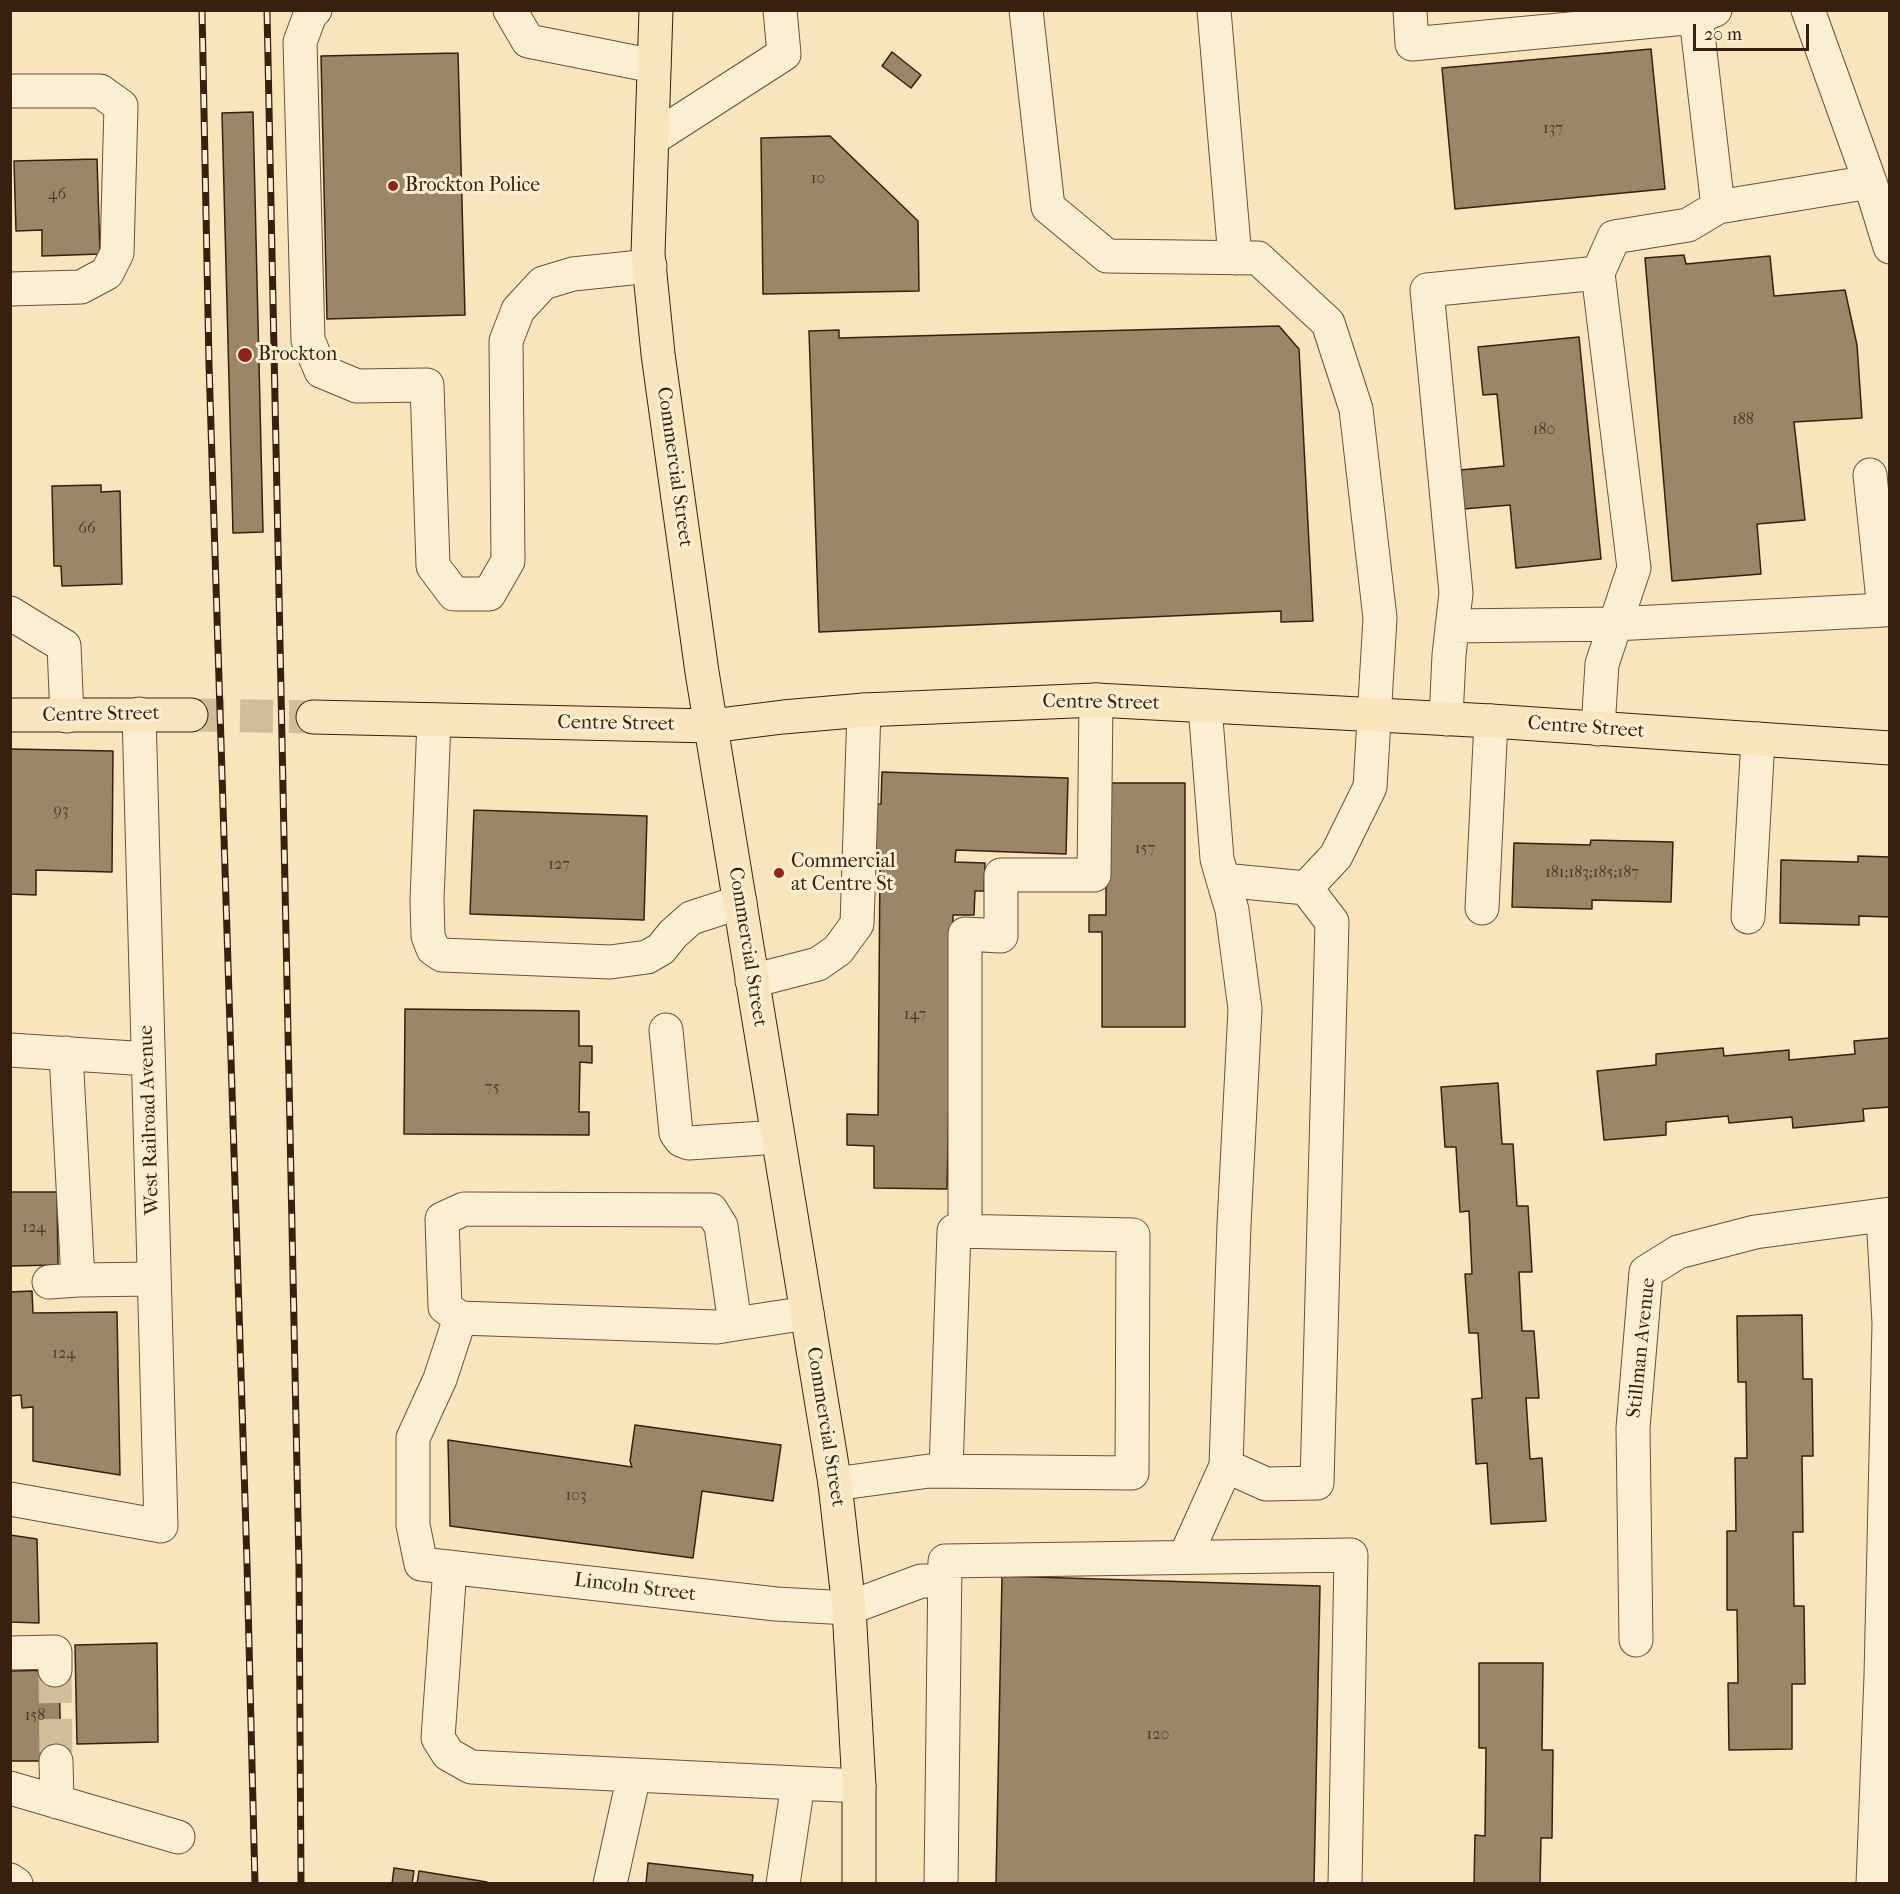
<!DOCTYPE html>
<style>
body{margin:0}
#map{position:relative;width:1900px;height:1894px;overflow:hidden;background:#f8e5bb;font-family:"IM FELL French Canon",serif}
canvas{display:block}
.frame{position:absolute;inset:0;border:12px solid #37200f;pointer-events:none}
.scale{position:absolute;left:1693px;top:24px;width:116px;height:27px;box-sizing:border-box;border:3px solid #37200f;border-top:0;padding-left:8px;font-size:18px;line-height:21px;white-space:nowrap;color:#37200f;-webkit-text-stroke:4px #faeed3;paint-order:stroke}
</style>
<div id="map">
<canvas width="1900" height="1894"></canvas>
<div class="frame"></div>
<div class="scale">20 m</div>
</div>
<script>
const ctx = document.querySelector('canvas').getContext('2d');
ctx.lineJoin = 'round';
function paint(path, color) { ctx.fillStyle = color; ctx.fill(path, 'evenodd'); }
const shape = rows => new Path2D(rows.map(r => 'M' + r).join(''));
function stroke(path, color, width, dash) { ctx.strokeStyle = color; ctx.lineWidth = width; ctx.lineCap = dash ? 'butt' : 'round'; ctx.setLineDash(dash || []); ctx.stroke(path); }
function drawText(font, color, halo, rows, align = 'center') {
  ctx.font = font + ' "IM FELL French Canon",serif'; ctx.lineWidth = 6; ctx.setLineDash([]); ctx.textBaseline = 'middle'; ctx.strokeStyle = halo; ctx.fillStyle = color; for (const [text, x, y, turn = 0] of rows) {
    ctx.save(); ctx.translate(x, y); ctx.rotate((+turn || 0) * Math.PI / 180); ctx.textAlign = isNaN(turn) ? turn : align; if (halo) ctx.strokeText(text, 0, 0); ctx.fillText(text, 0, 0); ctx.restore();
  }
}
const building = shape([
 [1651,49,1665,189,1455,209,1442,68,1651,49],
 [892,52,921,75,911,88,882,66,892,52],
 [458,53,465,315,327,319,321,56,458,53],
 [253,112,263,532,233,533,222,113,253,112],
 [830,136,918,221,919,291,763,294,761,138,830,136],
 [97,159,100,254,42,256,42,230,16,231,14,161,97,159],
 [1684,255,1686,264,1770,256,1774,296,1845,290,1857,345,1862,418,1794,422,1805,520,1757,524,1761,574,1672,581,1645,258,1684,255],
 [1279,326,1299,349,1313,621,1281,622,1281,611,819,632,809,331,839,330,839,338,1279,326],
 [1579,337,1601,559,1516,568,1510,505,1463,509,1460,470,1504,466,1497,394,1483,395,1478,347,1579,337],
 [101,485,101,492,120,491,122,584,62,586,61,566,54,566,52,486,101,485],
 [10,749,113,751,112,872,36,870,36,895,10,894,10,749],
 [882,772,1068,778,1066,854,956,850,955,862,985,863,984,891,975,891,974,915,953,915,947,1189,874,1188,874,1146,847,1145,847,1114,878,1115,880,863,864,862,863,805,881,804,882,772],
 [1106,783,1185,783,1185,1027,1102,1027,1102,932,1089,932,1089,915,1106,915,1106,783],
 [474,810,647,816,644,920,470,914,474,810],
 [1591,840,1673,842,1671,902,1592,900,1592,909,1512,907,1514,843,1590,845,1591,840],
 [1858,856,1890,857,1890,917,1859,916,1859,925,1780,923,1781,860,1858,862,1858,856],
 [405,1009,579,1011,579,1046,592,1046,592,1063,580,1062,579,1112,589,1112,589,1135,404,1134,405,1009],
 [1890,1038,1890,1107,1863,1109,1864,1121,1793,1128,1792,1117,1729,1123,1728,1116,1666,1122,1666,1135,1604,1140,1597,1071,1656,1065,1656,1054,1723,1048,1724,1056,1789,1050,1789,1060,1855,1054,1854,1041,1890,1038],
 [1498,1083,1502,1144,1513,1144,1517,1206,1528,1206,1532,1272,1519,1272,1522,1331,1534,1331,1539,1398,1526,1398,1530,1459,1542,1458,1546,1521,1491,1524,1487,1463,1476,1464,1472,1399,1482,1398,1478,1333,1469,1333,1465,1274,1472,1274,1469,1211,1460,1212,1456,1147,1445,1147,1441,1087,1498,1083],
 [10,1192,57,1192,58,1265,10,1266,10,1192],
 [32,1291,33,1313,117,1312,120,1475,33,1461,33,1407,22,1408,21,1395,10,1396,10,1292,32,1291],
 [1802,1315,1803,1379,1812,1379,1813,1456,1802,1456,1803,1532,1793,1532,1794,1606,1804,1606,1805,1684,1792,1684,1792,1749,1729,1750,1728,1683,1738,1683,1737,1610,1727,1610,1727,1531,1736,1531,1735,1458,1747,1458,1746,1382,1738,1382,1737,1316,1802,1315],
 [635,1425,781,1445,773,1501,702,1491,693,1558,450,1526,448,1440,632,1467,630,1461,635,1425],
 [10,1535,37,1539,39,1623,10,1622,10,1535],
 [1002,1576,1320,1586,1314,1884,996,1884,1002,1576],
 [157,1643,158,1742,77,1744,75,1645,157,1643],
 [1479,1663,1543,1663,1542,1750,1553,1750,1552,1838,1541,1838,1540,1884,1474,1884,1475,1835,1485,1836,1486,1748,1479,1748,1479,1663],
 [59,1670,61,1761,10,1761,10,1671,59,1670],
 [648,1863,753,1875,752,1884,646,1884,648,1863],
 [394,1868,414,1871,412,1884,392,1884,394,1868],
 [419,1871,487,1882,487,1884,417,1884,419,1871]
]);
const minorTunnel = shape([
 [55,1670,56,1761]
]);
const majorTunnel = shape([
 [191,715,313,717]
]);
const minor = shape([
 [315,10,310,15,300,42,308,340,321,371,357,386,427,385,433,566,454,594,489,594,508,561,506,341,518,310,543,283,573,274,650,266],
 [510,10,528,41,654,66],
 [1026,10,1048,207,1107,256,1258,258,1328,323,1356,409,1380,618,1370,787,1336,856,1306,888],
 [1214,10,1235,258],
 [1410,10,1412,44,1696,17],
 [1715,10,1696,17,1718,207],
 [1808,10,1870,182,1890,247],
 [10,91,100,91,121,106,117,253,107,273,81,287,10,289],
 [652,139,784,54,780,10],
 [1598,273,1614,237,1688,225,1718,207,1870,182],
 [10,613,64,646,67,716],
 [1452,626,1614,624,1884,610,1870,475],
 [1205,706,1217,859,1223,880,1232,910,1245,1009,1234,1225,1226,1466,1266,1484,1317,1483,1332,922,1306,888,1223,880],
 [1446,719,1449,655,1456,593,1427,290,1598,273,1634,568,1602,664,1598,729],
 [434,720,427,900,428,936,433,949,442,955,610,962,647,957,661,949,673,934,691,918,740,902],
 [1482,908,1491,721],
 [1748,917,1758,739],
 [752,981,818,964,838,950,857,924,864,710],
 [666,1030,676,1133,681,1140,689,1143,778,1137],
 [10,1050,148,1059],
 [965,1231,965,934,1001,936,1001,875,1094,875,1096,700],
 [78,1280,154,1279],
 [49,1282,78,1280,66,1053],
 [460,1318,440,1379,413,1438,413,1525,421,1564,776,1604,849,1608,921,1581,945,1581],
 [735,1324,721,1226,711,1210,464,1209,442,1219,445,1307,460,1318,717,1327,735,1324,807,1313],
 [835,1484,929,1471,1132,1473,1133,1235,954,1231,946,1471],
 [10,1499,161,1526,139,714],
 [1185,1557,1226,1466],
 [450,1567,438,1738,448,1754,471,1767,859,1786],
 [1636,1640,1633,1428,1646,1272,1678,1252,1755,1232,1890,1214],
 [10,1653,55,1652,55,1670],
 [56,1761,57,1802],
 [10,1788,178,1837],
 [10,1880,16,1884],
 [610,1884,634,1775],
 [783,1884,798,1784],
 [941,1884,945,1561,1351,1555,1345,1884],
 [1873,1884,1881,1676,1889,1323,1883,1215]
]);
const major = shape([
 [656,10,648,254,658,354,702,672,835,1484,849,1608,859,1786,859,1884],
 [10,715,191,715],
 [313,717,711,726,783,717,864,710,1096,700,1491,721,1890,748]
]);
const rail = shape([
 [202,10,209,364,247,1563,255,1884],
 [267,10,299,1566,301,1884]
]);
const markers = [
 [393,186,6,"#8f2418"],
 [245,355,8,"#8f2418"],
 [779,873,6,"#8f2418"]
];
const numberNames = [
 ["137",1553,129],
 ["10",818,179],
 ["46",57,195],
 ["188",1743,420],
 ["180",1544,430],
 ["66",87,529],
 ["93",61,811],
 ["157",1145,849],
 ["127",559,865],
 ["181;183;185;187",1592,873],
 ["147",915,1015],
 ["75",492,1088],
 ["124",34,1228],
 ["124",64,1354],
 ["103",576,1496],
 ["158",35,1716],
 ["120",1158,1735]
];
const poiNames = [
 ["Brockton Police",405,186],
 ["Brockton",258,355],
 ["Commercial",791,862],
 ["at Centre St",791,885]
];
const streetNames = [
 ["Commercial Street",674,467,82],
 ["Centre Street",1101,703,1],
 ["Centre Street",101,715,-1],
 ["Centre Street",616,724,1],
 ["Centre Street",1586,728,4],
 ["Commercial Street",747,947,81],
 ["West Railroad Avenue",150,1120,-92],
 ["Stillman Avenue",1642,1348,-84],
 ["Commercial Street",825,1427,81],
 ["Lincoln Street",635,1588,7]
];
paint(building, '#9b8668');
stroke(building, '#37200f', 1.5);
stroke(minorTunnel, '#d1be99', 33, [33, 16]);
stroke(majorTunnel, '#d1be99', 33, [33, 16]);
stroke(minor, '#67513a', 35);
stroke(major, '#37200f', 35);
stroke(minor, '#faeed3', 33);
stroke(major, '#f8e5bb', 33);
stroke(rail, '#37200f', 7);
stroke(rail, '#faeed3', 4.5, [14]);
for (const [x, y, r, color] of markers) { const dot = new Path2D(); dot.arc(x, y, r, 0, 2 * Math.PI); ctx.fillStyle = color; ctx.fill(dot); stroke(dot, '#faeed3', 2); }
drawText('16px', '#503a25', null, numberNames);
drawText('20px', '#37200f', '#faeed3', poiNames, 'left');
drawText('20px', '#37200f', '#faeed3', streetNames);
</script>
